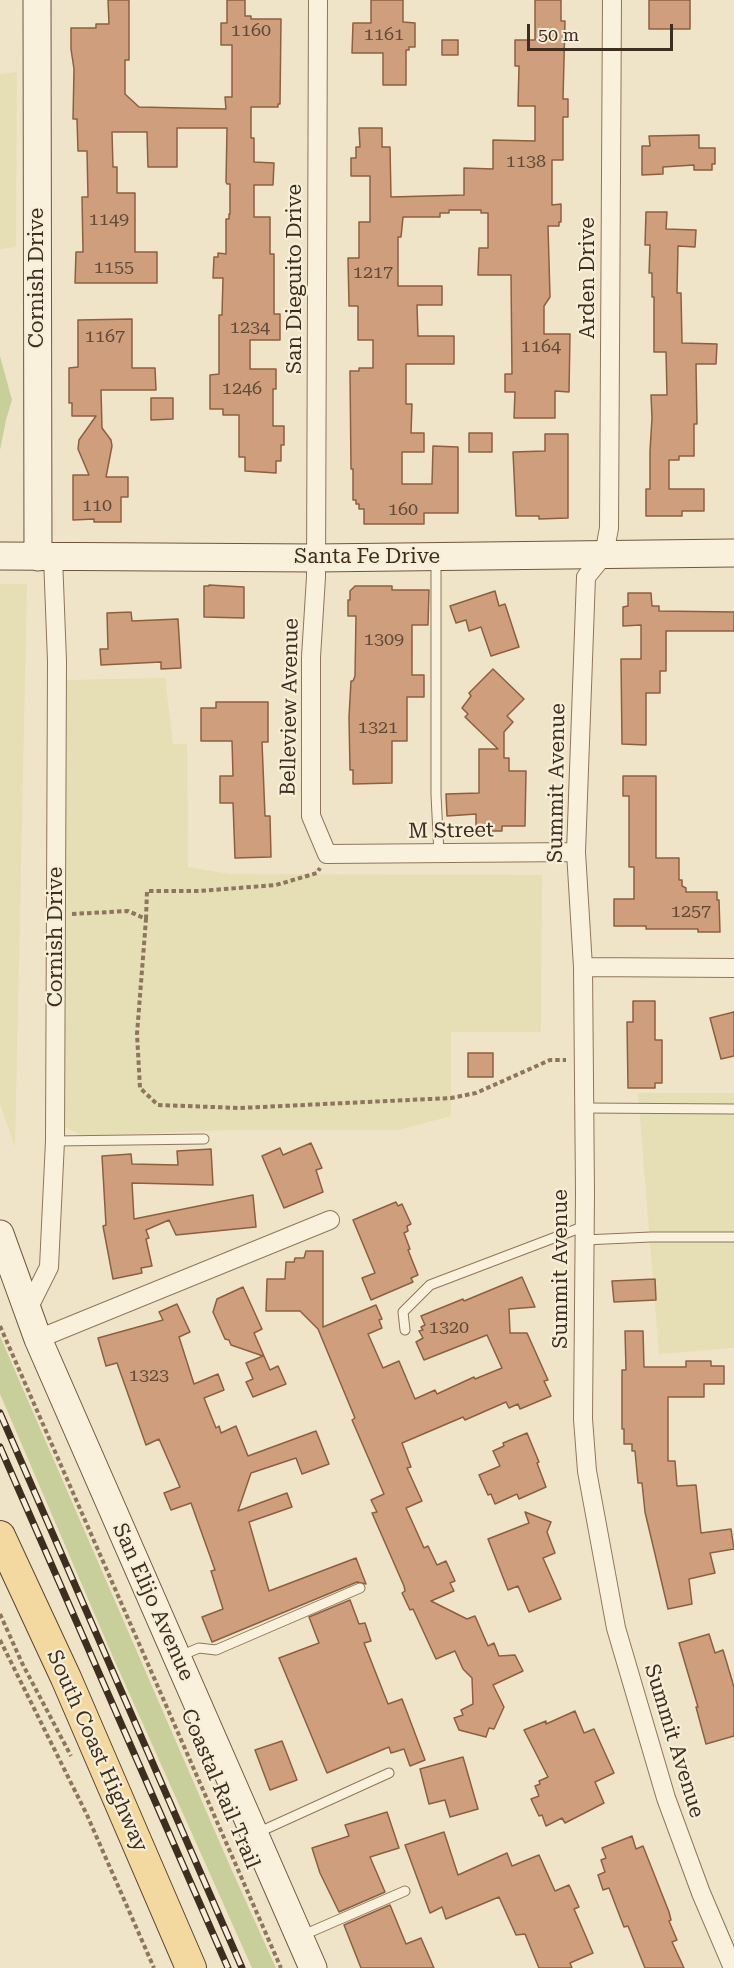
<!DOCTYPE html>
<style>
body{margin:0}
#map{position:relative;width:734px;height:1968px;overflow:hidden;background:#f0e4c8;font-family:"Roboto Serif",serif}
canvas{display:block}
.scale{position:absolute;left:527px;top:24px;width:146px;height:27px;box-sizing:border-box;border:3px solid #3d2e20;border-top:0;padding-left:8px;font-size:18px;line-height:21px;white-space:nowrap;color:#3d2e20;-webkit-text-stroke:4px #f7eed8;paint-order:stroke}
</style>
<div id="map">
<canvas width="734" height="1968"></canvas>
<div class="scale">50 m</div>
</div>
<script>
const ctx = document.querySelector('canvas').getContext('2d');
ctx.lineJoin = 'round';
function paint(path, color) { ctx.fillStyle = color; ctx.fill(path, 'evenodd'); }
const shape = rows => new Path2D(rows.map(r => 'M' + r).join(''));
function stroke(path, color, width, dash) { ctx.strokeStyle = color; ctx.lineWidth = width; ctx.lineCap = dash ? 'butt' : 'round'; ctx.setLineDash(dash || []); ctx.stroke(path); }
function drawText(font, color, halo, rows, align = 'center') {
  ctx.font = font + ' "Roboto Serif",serif'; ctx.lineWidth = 4.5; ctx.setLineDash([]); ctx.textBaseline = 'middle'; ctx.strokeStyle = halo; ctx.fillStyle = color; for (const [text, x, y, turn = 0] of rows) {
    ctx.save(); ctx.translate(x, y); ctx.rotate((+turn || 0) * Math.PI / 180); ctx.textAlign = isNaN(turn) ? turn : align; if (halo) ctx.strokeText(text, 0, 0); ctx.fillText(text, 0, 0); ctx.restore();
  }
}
const farmland = shape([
 [17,72,16,247,0,249,0,74],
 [0,584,27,584,15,1147,0,1104],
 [165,678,173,744,187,744,188,867,230,874,542,875,541,1032,451,1032,451,1116,399,1130,230,1130,82,1136,62,1125,67,680],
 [638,1093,734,1093,734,1348,659,1354]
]);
const green = shape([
 [0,356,12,400,6,420,0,450],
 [0,1336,230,1866,276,1968,252,1968,113,1657,0,1394]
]);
const building = shape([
 [108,0,129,0,129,60,125,60,125,94,139,107,226,109,225,97,232,97,232,45,221,45,221,23,227,23,227,0,245,0,245,16,251,16,251,19,281,19,280,104,278,104,278,107,251,107,251,138,254,138,254,162,274,163,273,185,254,185,254,217,270,217,270,254,274,254,274,314,280,314,280,340,250,340,250,369,276,369,276,389,273,389,273,426,284,426,284,445,281,445,281,461,276,461,276,473,245,471,245,457,239,457,239,415,223,415,223,409,210,409,210,375,219,374,219,315,222,315,223,278,213,278,214,257,218,257,218,253,226,254,226,219,229,219,229,214,230,214,230,184,227,184,226,182,227,128,177,128,177,167,148,167,147,132,112,132,113,167,117,167,117,193,135,193,135,252,157,252,157,283,75,283,76,252,83,252,82,197,88,197,87,151,78,151,77,119,73,119,74,69,71,49,71,28,96,28,96,24,109,24,108,0],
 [371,0,403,0,403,22,415,23,415,47,409,47,409,50,406,50,406,85,383,85,383,53,352,53,353,23,371,23,371,0],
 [535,0,561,0,561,21,565,21,563,99,568,99,568,117,563,117,563,160,552,160,552,205,561,204,561,222,559,222,559,226,548,226,550,297,544,306,544,334,570,334,569,392,555,391,555,418,514,418,515,392,505,392,505,374,512,374,511,275,478,275,479,248,488,248,488,213,481,213,481,210,449,210,449,213,440,213,440,217,403,217,401,237,398,237,398,286,442,286,442,305,417,305,418,336,454,336,454,364,406,364,406,404,412,404,411,433,424,433,424,452,402,452,402,484,432,484,433,446,458,447,458,513,424,513,424,524,364,524,364,509,359,509,359,504,356,504,356,500,353,500,353,469,351,469,350,371,359,371,359,368,373,368,373,340,358,340,358,306,349,306,348,258,359,258,359,222,370,222,370,176,351,176,351,158,356,158,356,147,360,147,359,128,382,128,382,147,390,147,391,197,464,195,464,168,493,169,493,140,535,141,535,106,518,106,519,66,515,66,515,40,535,40,535,0],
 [649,0,690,0,690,29,649,29,649,0],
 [442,40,458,40,458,55,442,55,442,40],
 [699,135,699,148,715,148,715,164,712,164,712,170,694,170,694,165,663,167,663,174,642,175,642,146,650,146,649,136,699,135],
 [646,212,667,212,666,229,696,230,695,247,678,246,677,293,681,293,682,343,717,344,716,364,696,364,697,424,694,424,694,456,679,456,679,460,669,460,669,489,704,489,704,511,682,511,682,516,646,516,646,489,650,489,650,451,652,418,651,395,667,395,666,352,654,352,654,297,652,297,652,273,649,273,650,245,645,245,646,212],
 [132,319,132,368,155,368,156,390,101,390,102,428,111,440,112,446,106,477,128,477,128,497,121,497,121,522,94,522,94,519,73,520,73,475,89,475,78,449,79,440,96,416,72,416,72,403,69,403,69,368,78,367,78,320,132,319],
 [151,398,173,398,173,419,151,420,151,398],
 [469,433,492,433,492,452,469,452,469,433],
 [545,434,568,434,568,518,539,519,539,516,516,516,513,452,545,451,545,434],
 [209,585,244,587,244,618,204,617,204,586,209,586,209,585],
 [355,586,392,586,392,590,429,590,428,625,412,625,412,675,424,675,424,697,407,697,407,741,392,741,392,783,353,784,353,770,350,770,349,717,351,681,353,681,355,676,356,616,348,616,348,600,350,600,350,591,355,586],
 [495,591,499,606,505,604,519,647,491,656,481,627,469,631,466,620,456,623,450,606,495,591],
 [628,593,651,593,652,606,659,606,659,611,734,612,734,631,666,631,666,671,660,671,660,693,646,693,646,745,622,744,621,659,641,659,641,625,623,626,623,607,628,606,628,593],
 [131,612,132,621,178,619,181,668,161,669,161,662,101,665,100,649,108,649,107,613,131,612],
 [493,669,524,699,507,716,513,722,504,732,504,758,509,758,509,771,526,771,525,826,502,826,502,831,476,831,476,814,447,816,446,794,479,793,479,749,498,749,465,717,468,714,462,708,471,696,469,693,493,669],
 [216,702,268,702,268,742,262,742,265,816,270,816,271,857,235,858,233,803,220,803,220,776,233,776,232,741,201,741,201,708,216,708,216,702],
 [623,776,656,776,656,858,679,858,679,880,682,880,682,886,686,888,686,892,717,892,717,900,719,900,720,932,698,932,698,929,646,929,646,926,614,926,614,899,634,899,634,867,629,867,629,796,623,796,623,776],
 [633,1001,655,1001,655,1040,662,1040,662,1083,655,1083,655,1088,628,1088,627,1022,633,1022,633,1001],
 [734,1012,734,1056,721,1059,710,1018,734,1012],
 [468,1053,493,1053,493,1077,468,1077,468,1053],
 [311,1143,322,1168,316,1170,323,1192,284,1208,262,1156,280,1148,283,1155,311,1143],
 [211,1149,213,1185,132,1183,134,1219,253,1195,256,1227,176,1235,169,1220,146,1230,149,1238,146,1239,152,1266,141,1268,142,1273,113,1279,103,1226,106,1225,102,1156,131,1154,132,1164,178,1165,177,1151,211,1149],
 [396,1202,398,1206,402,1204,411,1224,407,1226,408,1231,404,1233,410,1249,408,1250,418,1275,411,1278,413,1282,371,1300,362,1278,375,1273,353,1220,396,1202],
 [306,1251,323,1251,323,1327,376,1305,382,1319,379,1320,382,1328,368,1334,383,1368,399,1361,415,1399,435,1390,437,1394,474,1377,475,1379,502,1368,487,1335,424,1360,416,1342,423,1338,419,1331,423,1330,421,1327,425,1325,421,1316,463,1299,464,1301,522,1277,535,1307,509,1309,510,1333,527,1333,548,1380,544,1381,551,1396,520,1409,518,1404,509,1408,506,1402,465,1420,463,1417,402,1443,411,1467,407,1468,422,1501,406,1508,424,1548,428,1546,437,1565,446,1561,455,1581,450,1583,454,1591,431,1601,467,1619,475,1616,488,1646,494,1643,499,1656,515,1655,523,1671,493,1685,504,1707,494,1729,489,1728,486,1737,459,1730,454,1718,463,1715,461,1710,473,1704,472,1678,463,1669,455,1651,436,1659,413,1609,410,1610,402,1593,405,1591,404,1586,372,1513,377,1512,371,1500,384,1494,352,1420,355,1418,318,1329,300,1311,266,1311,267,1279,285,1279,286,1262,294,1262,295,1258,304,1258,306,1251],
 [655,1279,656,1300,614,1302,612,1281,655,1279],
 [243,1287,262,1329,254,1333,270,1370,278,1366,286,1384,253,1397,246,1382,253,1379,246,1363,263,1356,231,1345,229,1340,225,1339,213,1312,217,1299,243,1287],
 [177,1304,190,1332,179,1337,194,1384,218,1374,224,1390,204,1398,216,1428,219,1426,221,1433,236,1426,248,1456,316,1431,329,1464,302,1474,296,1458,251,1473,238,1511,287,1493,292,1507,249,1522,269,1591,356,1558,366,1584,357,1582,212,1642,202,1617,223,1609,211,1571,215,1570,191,1503,171,1510,164,1493,180,1487,159,1439,146,1445,117,1363,106,1366,98,1338,163,1320,159,1312,177,1304],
 [625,1331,643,1331,644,1367,686,1367,686,1361,711,1361,711,1366,724,1366,724,1384,704,1384,704,1397,668,1397,668,1461,675,1461,677,1486,696,1485,701,1533,731,1529,734,1549,710,1553,715,1573,689,1579,692,1604,668,1609,645,1512,642,1483,638,1483,635,1451,632,1451,632,1444,624,1444,624,1429,622,1429,622,1370,626,1370,625,1331],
 [527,1433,539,1462,537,1463,546,1487,519,1499,517,1494,495,1504,491,1494,488,1495,479,1475,500,1466,493,1451,504,1446,503,1443,527,1433],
 [525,1512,551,1522,547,1532,555,1553,543,1558,561,1599,529,1612,518,1586,508,1590,488,1539,529,1523,525,1512],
 [350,1600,359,1624,365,1623,371,1641,364,1643,388,1704,402,1699,425,1760,410,1766,404,1749,391,1753,389,1747,327,1773,279,1658,319,1643,309,1617,350,1600],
 [709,1634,715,1653,723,1650,734,1687,734,1736,706,1744,696,1707,698,1707,679,1643,709,1634],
 [575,1711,584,1733,594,1729,614,1773,595,1782,604,1803,565,1823,562,1818,546,1826,542,1815,539,1816,531,1799,539,1796,535,1786,540,1784,539,1781,548,1777,524,1730,546,1721,546,1724,575,1711],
 [282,1741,297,1780,270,1790,255,1750,282,1741],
 [463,1757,478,1809,450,1817,445,1800,429,1804,420,1769,463,1757],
 [387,1812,399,1848,370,1857,385,1892,339,1912,320,1873,312,1848,349,1836,345,1825,387,1812],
 [444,1832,458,1875,507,1853,512,1866,539,1855,555,1891,569,1885,579,1907,574,1909,593,1953,570,1963,572,1968,539,1968,525,1934,516,1935,499,1897,446,1919,442,1907,430,1913,405,1845,444,1832],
 [632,1836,636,1849,643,1846,669,1912,671,1920,669,1921,677,1940,672,1942,684,1968,645,1968,628,1926,624,1927,609,1888,603,1890,598,1875,605,1872,601,1860,606,1858,602,1848,632,1836],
 [390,1905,406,1944,421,1938,434,1968,361,1968,344,1925,390,1905]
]);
const path = shape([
 [72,914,128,911,146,919,137,1034,140,1088,158,1105,240,1108,451,1098,476,1093,550,1060,566,1060],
 [146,919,147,891,199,891,276,885,317,873,320,868],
 [0,1326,281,1968],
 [0,1614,22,1663,71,1756],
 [0,1640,87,1815,154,1968]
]);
const lane = shape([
 [436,559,436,795,439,854],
 [584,1108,734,1109],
 [55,1141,204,1139],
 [584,1240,651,1237,734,1237],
 [405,1330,403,1312,430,1285,585,1226],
 [180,1656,199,1648,216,1650,360,1588],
 [257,1833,389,1773],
 [301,1936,405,1891]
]);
const street = shape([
 [318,0,316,577,311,657,311,816,327,854,576,852],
 [612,0,609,528,604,555,586,577,576,852,583,967,585,1193,583,1419,587,1471,616,1628,666,1798,701,1893,733,1968],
 [583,967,734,968],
 [27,1311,49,1267,55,1141,57,661,53,557],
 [38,1339,330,1220]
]);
const secondary = shape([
 [37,0,38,557],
 [0,556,316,558,734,553],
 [0,1234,38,1339,313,1968]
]);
const primary = shape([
 [0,1536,66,1678,191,1968]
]);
const rail = shape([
 [0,1413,242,1968],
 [0,1447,228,1968]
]);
const numberNames = [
 ["1160",251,31],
 ["1161",384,35],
 ["1138",526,162],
 ["1149",109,220],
 ["1155",114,268],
 ["1217",373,273],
 ["1234",250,328],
 ["1167",105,337],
 ["1164",541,347],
 ["1246",242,389],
 ["110",97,506],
 ["160",403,510],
 ["1309",384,640],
 ["1321",378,728],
 ["1257",691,912],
 ["1320",449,1328],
 ["1323",149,1376]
];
const streetNames = [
 ["Cornish Drive",37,278,-90],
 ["Arden Drive",588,278,-90],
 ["San Dieguito Drive",295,279,-90],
 ["Santa Fe Drive",367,557],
 ["Belleview Avenue",290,707,-89],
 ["Summit Avenue",557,783,-89],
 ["M Street",451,831,-1],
 ["Cornish Drive",56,937,-90],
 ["Summit Avenue",561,1269,-90],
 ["San Elijo Avenue",153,1602,66],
 ["Summit Avenue",674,1741,73],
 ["South Coast Highway",97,1751,66],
 ["Coastal Rail Trail",220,1789,67]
];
paint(farmland, '#e6deb5');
paint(green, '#c9cf9b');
paint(building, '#cf9f7d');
stroke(building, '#8d5f41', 1.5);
stroke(lane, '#8d765c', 11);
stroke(street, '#8d765c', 20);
stroke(secondary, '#6f573f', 29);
stroke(primary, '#5b4430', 32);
stroke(path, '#8d765c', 4, [4.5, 3]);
stroke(lane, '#faf1dc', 9);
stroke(street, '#faf1dc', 18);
stroke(secondary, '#faf1dc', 27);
stroke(primary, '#f3d9a0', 30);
stroke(rail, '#3d2e20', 7);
stroke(rail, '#f7eed8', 4.5, [14]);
drawText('18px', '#624a37', null, numberNames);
drawText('21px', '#3d2e20', '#f7eed8', streetNames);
</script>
